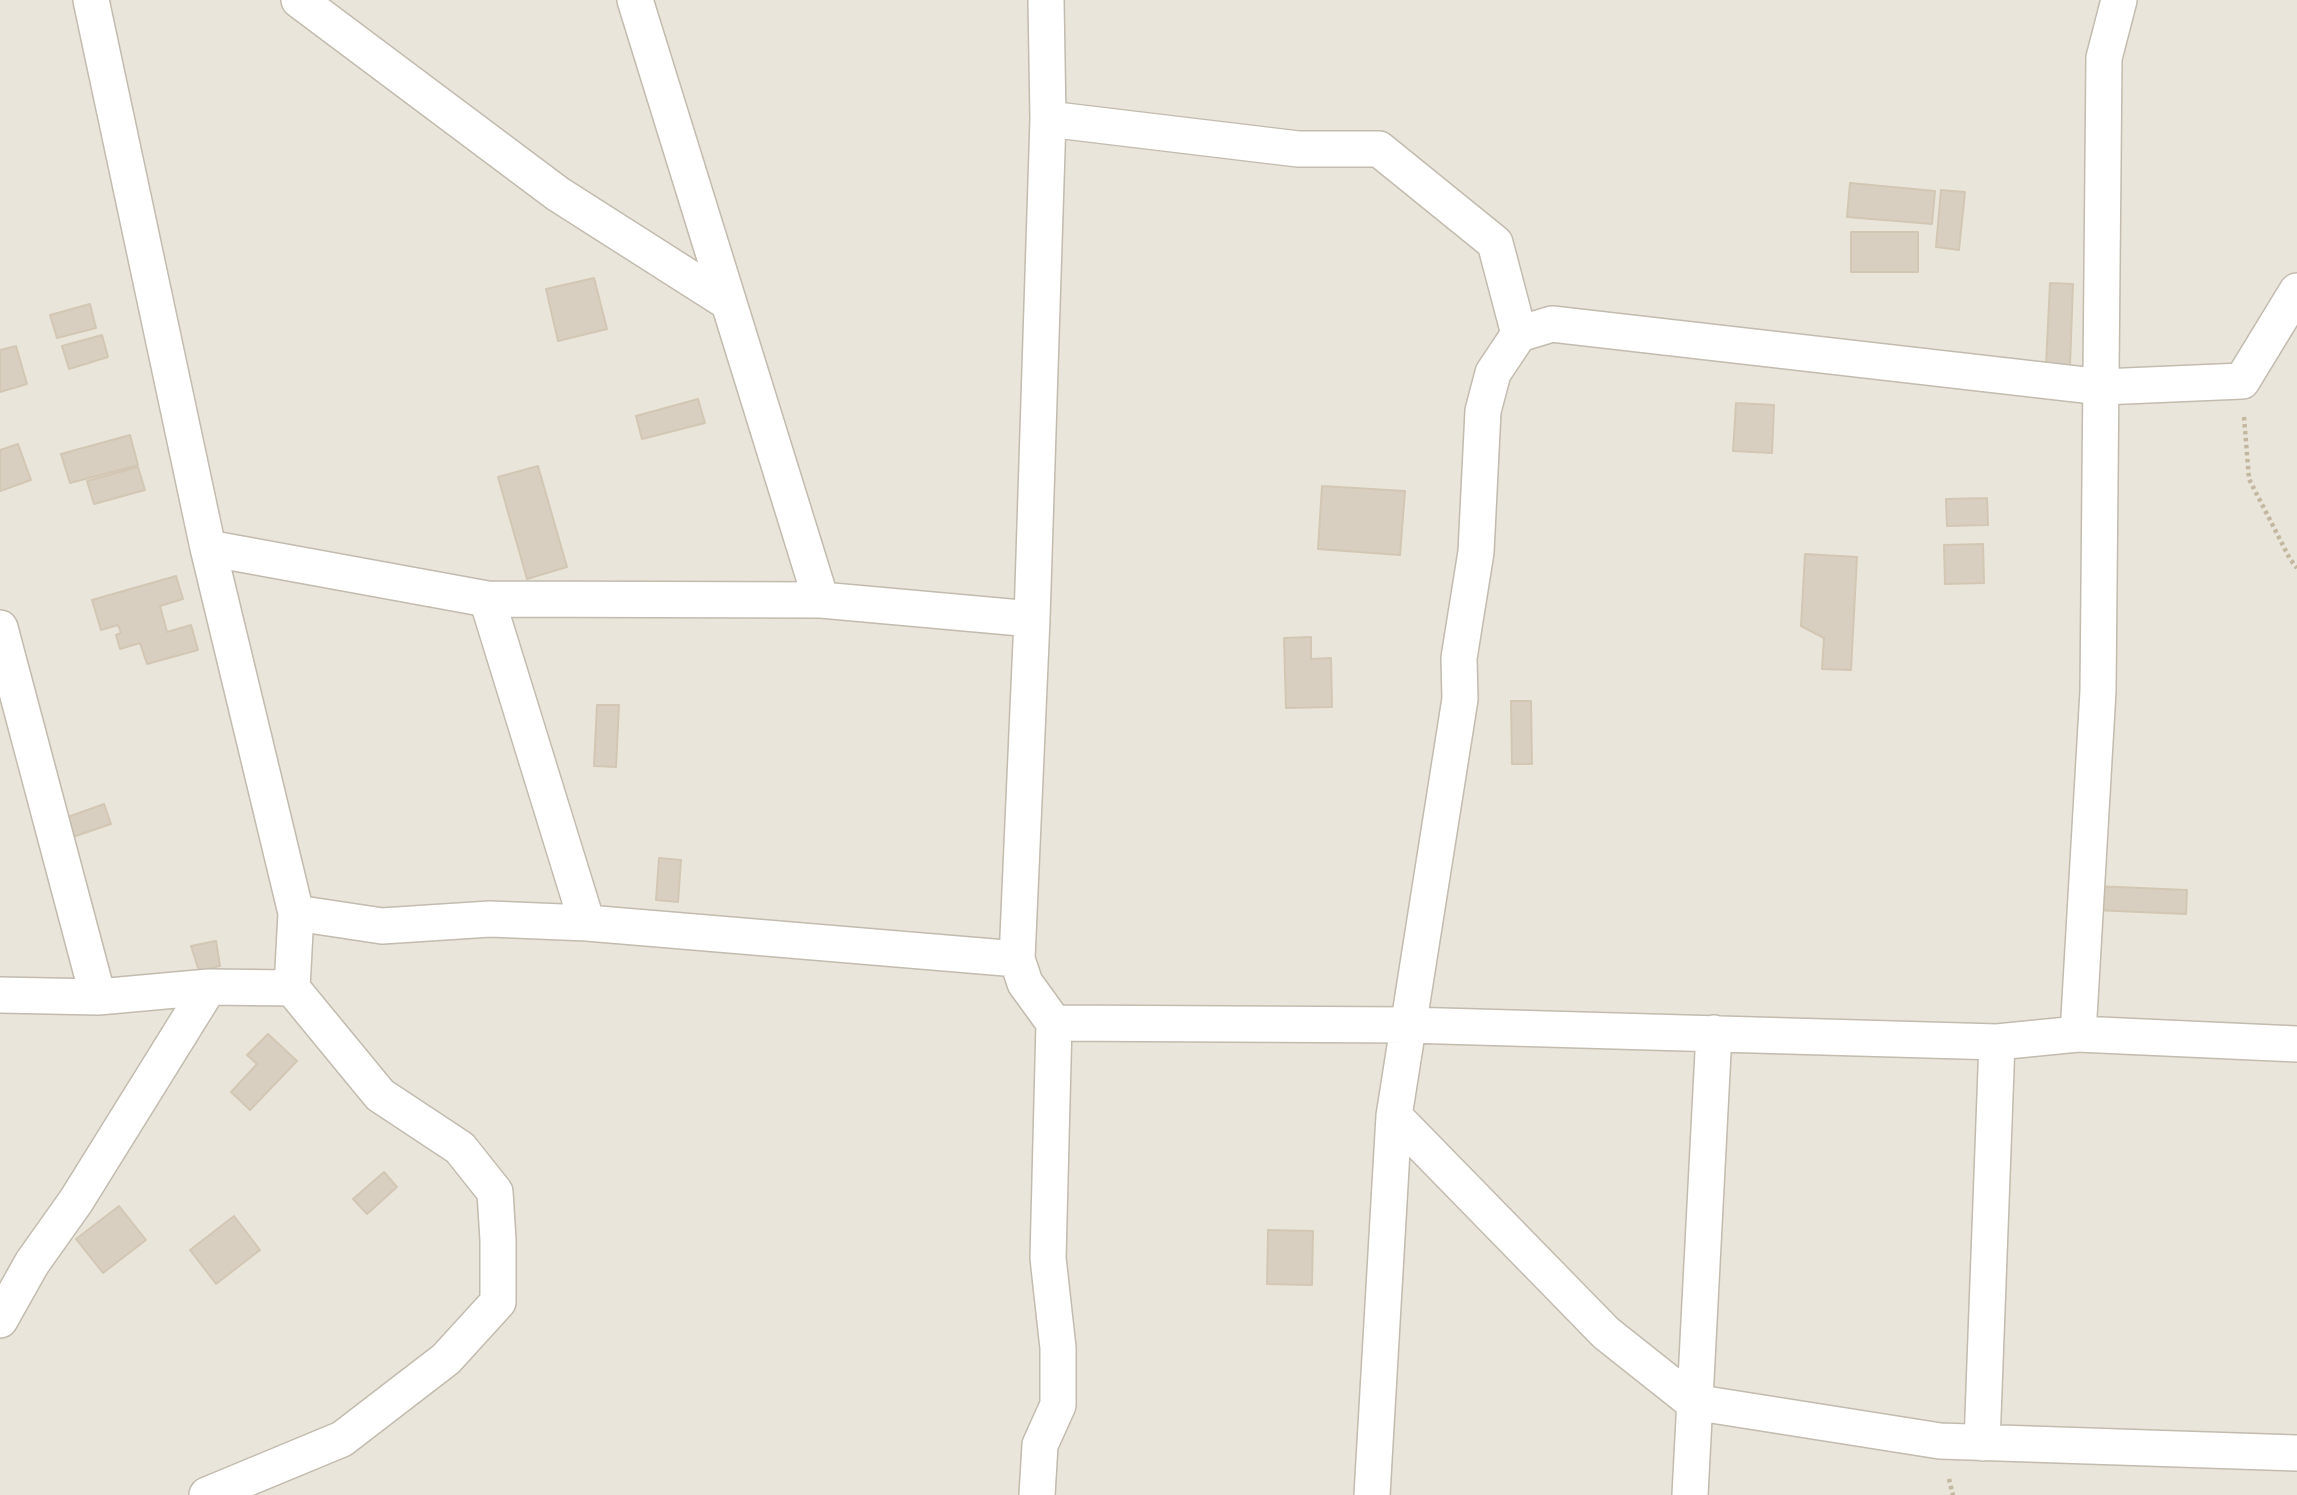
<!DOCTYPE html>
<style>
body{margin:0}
canvas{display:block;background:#f6f3ec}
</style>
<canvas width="2297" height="1495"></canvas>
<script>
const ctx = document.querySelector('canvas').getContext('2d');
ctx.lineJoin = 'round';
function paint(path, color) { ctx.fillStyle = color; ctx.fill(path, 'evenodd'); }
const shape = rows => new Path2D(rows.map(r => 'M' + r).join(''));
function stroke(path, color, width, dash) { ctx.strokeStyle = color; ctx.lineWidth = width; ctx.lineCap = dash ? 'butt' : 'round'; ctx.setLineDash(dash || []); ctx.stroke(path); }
const residential = shape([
 [0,0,2297,0,2297,1495,0,1495]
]);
const building = shape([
 [1850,183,1935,191,1932,224,1847,217,1850,183],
 [1941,190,1965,192,1959,250,1936,247,1941,190],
 [1851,232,1918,232,1918,272,1851,272,1851,232],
 [594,278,607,329,558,341,546,289,594,278],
 [2050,283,2073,284,2070,366,2046,365,2050,283],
 [90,304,96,328,57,338,50,315,90,304],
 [102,335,108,357,69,369,62,346,102,335],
 [16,346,27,384,0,392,0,350,16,346],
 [698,399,705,423,642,439,636,416,698,399],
 [1736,403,1774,405,1772,453,1733,451,1736,403],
 [130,435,138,465,70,483,61,454,130,435],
 [18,444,31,480,0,491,0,450,18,444],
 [538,466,567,567,527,579,498,477,538,466],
 [138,467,145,490,94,504,87,481,138,467],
 [1322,486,1405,491,1400,555,1318,549,1322,486],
 [1987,498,1988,525,1947,526,1946,499,1987,498],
 [1983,544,1984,583,1945,584,1944,545,1983,544],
 [1805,554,1857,557,1851,670,1822,669,1824,638,1801,626,1805,554],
 [176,576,183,599,160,606,167,632,191,625,198,650,147,664,140,643,120,649,116,635,121,633,118,625,101,630,92,600,176,576],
 [1311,637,1311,659,1331,658,1332,707,1286,708,1284,638,1311,637],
 [1511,701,1531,701,1532,764,1512,764,1511,701],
 [597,705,619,705,616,767,594,766,597,705],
 [104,804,111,824,73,837,65,818,104,804],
 [659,858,681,860,678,902,656,900,659,858],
 [2094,886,2187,890,2186,914,2093,910,2094,886],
 [216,941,220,966,199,971,191,946,216,941],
 [268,1034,297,1061,250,1110,231,1092,257,1064,247,1055,268,1034],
 [384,1172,397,1187,367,1214,353,1199,384,1172],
 [119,1206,146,1240,103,1273,76,1239,119,1206],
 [234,1216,260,1250,216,1284,190,1250,234,1216],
 [1268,1230,1313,1231,1312,1285,1267,1284,1268,1230]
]);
const path = shape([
 [2244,417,2249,479,2290,559,2297,568],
 [1949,1479,1953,1495]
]);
const minor = shape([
 [299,0,558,194,729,303],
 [635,0,821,600],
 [1048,119,1298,149,1379,149,1495,243,1519,334],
 [208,548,487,599,821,600,1032,619],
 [487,599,587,923],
 [0,628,98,997],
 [296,913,382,926,490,919,587,923,1017,959],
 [0,995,98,997,209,987,292,988,296,913,208,548,91,0],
 [1054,1023,1407,1025,1997,1042,2078,1034,2297,1044],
 [2078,1034,2098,691,2104,58,2119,0],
 [1394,1116,1606,1333,1693,1402,1940,1441,2297,1453],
 [0,1320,32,1263,76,1201,209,987],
 [1982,1443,1997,1042],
 [207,1495,342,1439,446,1359,498,1302,498,1240,495,1192,460,1148,380,1095,292,988],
 [1037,1495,1040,1445,1058,1405,1058,1348,1048,1258,1054,1023,1025,983,1017,959,1032,619,1048,119,1046,0],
 [1372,1495,1394,1116,1460,699,1459,658,1476,552,1483,411,1493,373,1519,334,1552,324,2102,387,2242,381,2297,291],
 [1690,1495,1714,1033]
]);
paint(residential, '#eae5da');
paint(building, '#d8cfc1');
stroke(building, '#d3c7b4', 2);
stroke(minor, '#c2bbae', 38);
stroke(path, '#c4b79f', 4.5, [3.5, 3.5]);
stroke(minor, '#fff', 35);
</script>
